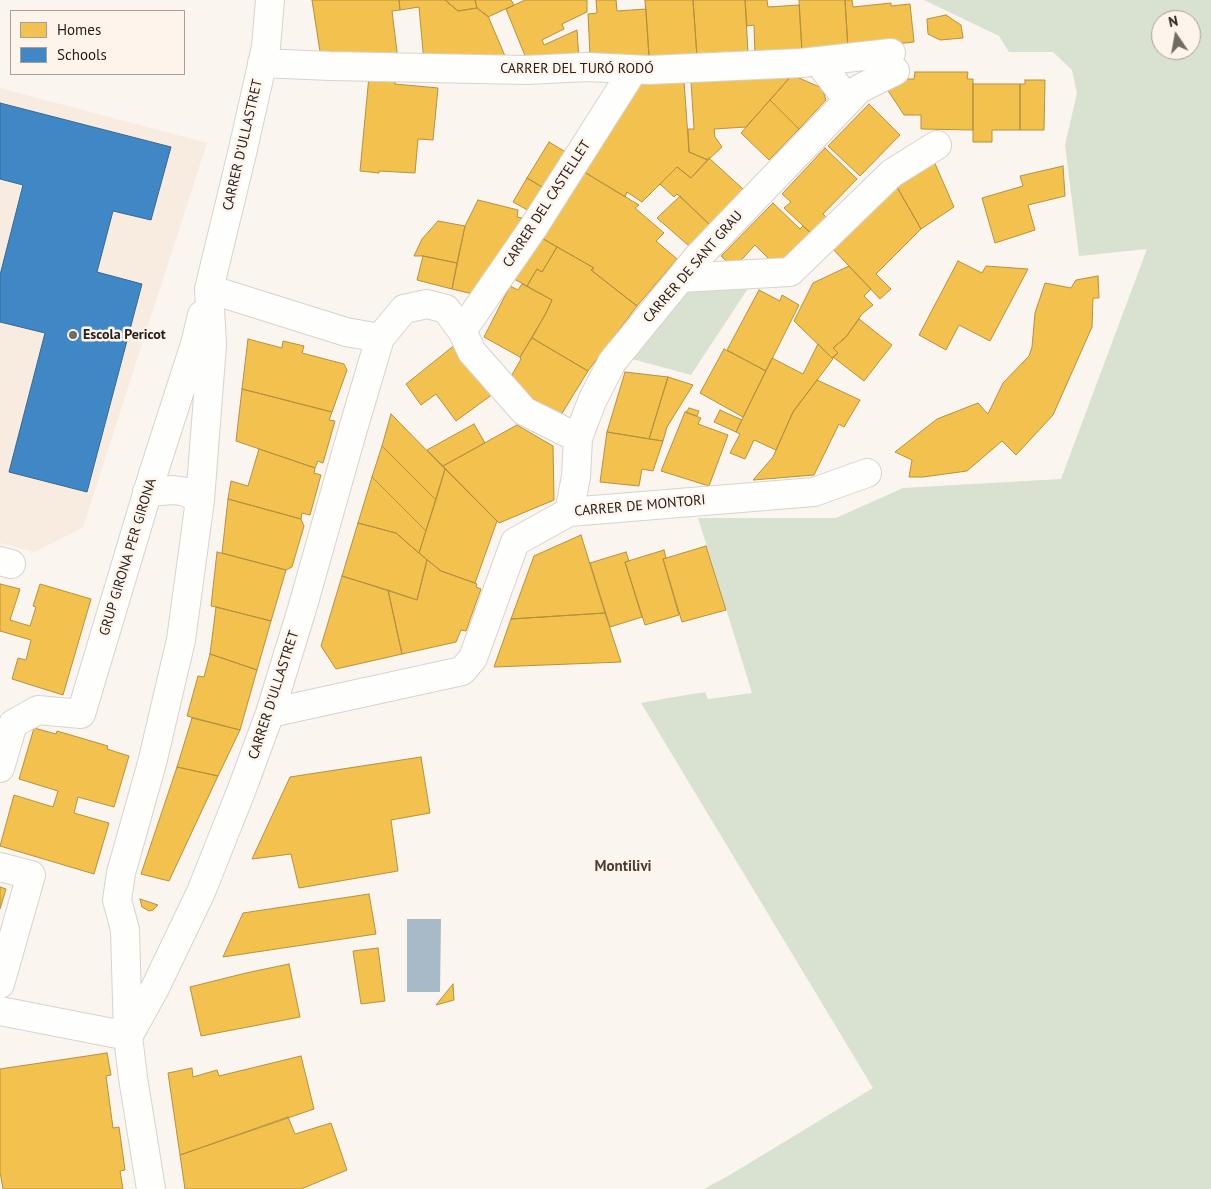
<!DOCTYPE html>
<meta charset="utf-8">
<style>
body{margin:0}
#map{position:relative;width:1211px;height:1189px;overflow:hidden;background:#fbf5f0;font-family:"PT Sans",sans-serif}
canvas{display:block}
.legend{position:absolute;left:10px;top:10px;width:175px;height:65px;box-sizing:border-box;background:#fff4ec;border:1px solid #a89f98;margin:0;padding:6px 9px;list-style:none;font-size:15px;color:#26201b}
.legend li{display:flex;align-items:center;gap:10px;height:25px}
.legend b{width:25px;border:1px solid #a89f98}
.north{position:absolute;left:1151px;top:10px;width:50px;height:50px;box-sizing:border-box;background:#fff4ec;border:1px solid #a89f98;border-radius:50%;rotate:348deg;font-size:14px;font-weight:700;line-height:20px;text-align:center;color:#26201b}
.north::after{content:'';display:block;margin:auto;width:18px;height:22px;background:#716b66;clip-path:polygon(50% 0,100% 100%,50% 72%,0 100%)}
</style>
<div id="map">
<canvas width="1211" height="1189"></canvas>
<ul class="legend">
<li><b style="height:14px;background:#f2c14e"></b>Homes</li>
<li><b style="height:14px;background:#3f88c5"></b>Schools</li>
</ul>
<div class="north">N</div>
</div>
<script>
const ctx = document.querySelector('canvas').getContext('2d');
ctx.lineJoin = 'round';
function paint(path, color) { ctx.fillStyle = color; ctx.fill(path, 'evenodd'); }
const shape = rows => new Path2D(rows.map(r => 'M' + r).join(''));
function stroke(path, color, width, dash) { ctx.strokeStyle = color; ctx.lineWidth = width; ctx.lineCap = dash ? 'butt' : 'round'; ctx.setLineDash(dash || []); ctx.stroke(path); }
function drawText(font, color, halo, rows, align = 'center') {
  ctx.font = font + ' "PT Sans",sans-serif'; ctx.lineWidth = 5; ctx.setLineDash([]); ctx.textBaseline = 'middle'; ctx.strokeStyle = halo; ctx.fillStyle = color; for (const [text, x, y, turn = 0] of rows) {
    ctx.save(); ctx.translate(x, y); ctx.rotate((+turn || 0) * Math.PI / 180); ctx.textAlign = isNaN(turn) ? turn : align; if (halo) ctx.strokeText(text, 0, 0); ctx.fillText(text, 0, 0); ctx.restore();
  }
}
const built = shape([
 [0,88,207,143,83,527,34,552,0,543]
]);
const green = shape([
 [924,0,1211,0,1211,1189,704,1189,728,1176,873,1088,641,703,668,698,705,692,708,699,752,693,698,518,836,518,903,488,1061,479,1147,249,1079,256,1065,145,1077,93,1072,70,1053,52,1009,52,999,36],
 [1161,20,1191,20,1191,50,1161,50],
 [682,280,751,284,691,375,621,356]
]);
const water = shape([
 [407,919,441,919,440,992,407,992]
]);
const homes = shape([
 [312,0,399,0,400,10,392,11,398,60,321,58,312,0],
 [399,0,445,0,458,11,477,8,488,16,508,63,424,62,419,7,400,10,399,0],
 [445,0,475,0,477,8,458,11,445,0],
 [475,0,511,0,514,5,488,17,477,8,475,0],
 [525,0,587,0,587,12,562,24,564,29,542,40,544,45,577,30,579,60,528,63,506,9,525,0],
 [596,0,616,0,617,11,646,9,649,56,590,56,588,14,597,13,596,0],
 [645,0,693,0,697,57,649,56,645,0],
 [693,0,745,0,748,53,697,57,693,0],
 [745,0,767,0,768,7,799,5,802,51,755,54,754,25,747,26,745,0],
 [799,0,845,0,848,49,802,51,799,0],
 [845,0,852,0,853,7,891,3,891,6,910,4,914,42,848,49,845,0],
 [946,15,961,25,963,38,940,40,928,34,927,19,946,15],
 [915,72,968,72,967,79,973,79,973,130,921,129,921,115,904,115,887,89,903,79,914,79,915,72],
 [792,75,822,88,826,100,799,129,770,100,792,75],
 [792,75,746,127,714,129,715,137,722,147,708,160,689,152,688,129,694,129,691,81,792,75],
 [369,76,395,78,395,84,438,88,433,140,418,139,415,173,379,171,379,173,360,171,369,76],
 [1025,80,1045,80,1044,130,1020,130,1020,84,1025,84,1025,80],
 [684,81,689,152,708,160,691,178,677,167,642,202,627,192,625,197,581,170,633,84,684,81],
 [973,84,1020,84,1020,130,992,130,992,142,973,142,973,84],
 [770,100,799,129,769,160,741,133,770,100],
 [869,104,900,135,860,176,828,146,869,104],
 [549,142,569,154,547,190,527,178,549,142],
 [825,148,857,179,823,214,831,222,816,238,784,208,791,202,782,194,825,148],
 [709,158,743,189,710,225,677,194,674,197,660,184,677,167,691,178,709,158],
 [933,159,954,207,921,229,894,182,933,159],
 [1063,166,1065,196,1028,205,1035,230,995,243,982,198,1023,186,1020,176,1063,166],
 [581,170,639,205,635,208,664,233,656,241,677,259,637,306,591,270,594,268,540,237,581,170],
 [527,178,547,190,533,213,513,202,527,178],
 [894,182,921,229,876,274,891,289,880,299,830,246,894,182],
 [680,196,710,225,689,246,657,218,680,196],
 [478,200,518,210,517,217,527,219,473,294,452,289,465,226,478,200],
 [773,203,800,229,803,226,816,238,779,269,755,245,734,268,721,256,773,203],
 [438,221,465,226,457,263,423,256,414,256,422,239,438,221],
 [540,237,557,247,542,272,537,269,527,286,514,279,540,237],
 [557,247,594,268,591,270,637,306,588,371,532,338,548,309,552,300,527,286,537,269,542,272,557,247],
 [423,256,457,263,452,289,417,280,423,256],
 [958,261,982,273,986,266,1028,269,990,341,959,325,946,350,919,335,958,261],
 [849,266,871,289,864,296,873,305,862,314,846,337,833,348,838,353,832,358,794,321,813,283,849,266],
 [1098,276,1099,298,1093,298,1092,327,1053,415,1016,455,1002,441,967,471,923,477,909,477,912,460,895,452,937,419,978,403,988,414,1003,383,1029,356,1032,347,1035,313,1045,283,1071,288,1076,280,1098,276],
 [522,284,552,300,545,315,520,357,484,337,510,286,518,290,522,284],
 [759,290,780,301,782,295,799,305,766,371,727,350,759,290],
 [859,319,892,345,864,381,833,357,838,353,833,348,846,337,859,319],
 [532,338,588,371,561,415,521,392,509,380,521,359,520,357,532,338],
 [248,339,282,348,283,341,304,346,302,353,344,364,347,370,332,412,242,389,248,339],
 [456,344,493,394,456,421,436,394,421,405,406,384,456,344],
 [818,344,833,359,793,412,776,450,754,440,745,459,730,453,740,434,736,432,772,358,803,374,818,344],
 [724,349,766,371,743,417,700,393,724,349],
 [625,372,668,377,649,439,607,432,625,372],
 [668,377,693,385,667,427,663,441,649,439,668,377],
 [817,380,860,400,844,427,839,424,814,475,753,480,773,457,793,412,817,380],
 [242,389,332,412,329,420,335,421,323,463,318,461,315,468,236,441,242,389],
 [689,408,699,411,697,416,686,412,689,408],
 [720,410,742,420,736,432,714,422,720,410],
 [685,412,701,418,698,424,728,435,709,486,661,471,685,412],
 [391,414,445,469,436,500,382,446,391,414],
 [474,424,485,443,443,466,427,450,474,424],
 [517,425,553,446,554,500,499,523,443,466,517,425],
 [607,432,663,441,653,471,642,469,639,486,600,482,607,432],
 [382,446,436,500,426,531,372,477,382,446],
 [259,449,315,468,314,473,321,475,310,515,302,513,301,519,228,499,231,481,248,486,259,449],
 [445,469,497,521,475,583,441,571,419,553,445,469],
 [372,477,426,531,419,553,396,533,358,523,372,477],
 [228,499,301,519,304,526,292,567,286,570,222,553,228,499],
 [358,523,396,533,427,560,417,600,342,576,358,523],
 [581,535,605,613,511,619,534,556,581,535],
 [706,546,726,610,682,622,663,559,706,546],
 [664,550,666,558,663,559,679,615,645,625,625,562,664,550],
 [217,552,286,570,271,621,216,607,211,606,217,552],
 [626,552,629,561,625,562,642,617,610,627,590,563,626,552],
 [427,560,441,571,475,583,477,584,476,587,481,589,466,631,461,630,456,642,402,654,388,590,417,600,427,560],
 [342,576,388,590,402,654,336,669,321,646,342,576],
 [0,584,20,589,10,620,30,626,36,607,33,606,40,584,91,599,63,695,12,679,18,658,26,660,31,640,0,631,0,584],
 [216,607,271,621,257,670,210,654,216,607],
 [605,613,621,662,494,667,511,619,605,613],
 [210,654,257,670,240,730,187,716,198,676,204,677,210,654],
 [192,718,240,730,218,776,177,767,192,718],
 [34,728,56,734,57,731,108,746,107,749,129,756,114,807,78,797,74,813,109,823,94,874,0,846,14,795,53,807,58,791,19,779,34,728],
 [421,757,430,813,391,820,398,871,299,888,291,854,252,859,290,777,421,757],
 [177,767,218,776,169,881,141,874,177,767],
 [0,887,6,889,0,909,0,887],
 [369,894,376,934,223,957,243,913,369,894],
 [140,899,158,905,153,910,149,911,142,907,140,899],
 [378,948,385,1001,361,1004,353,951,378,948],
 [289,964,300,1017,201,1036,190,987,246,973,289,964],
 [453,984,454,1000,436,1005,453,984],
 [107,1053,111,1075,106,1076,113,1128,119,1127,125,1170,120,1171,123,1189,3,1189,0,1172,0,1069,107,1053],
 [301,1056,314,1109,180,1155,168,1073,192,1068,193,1077,217,1070,219,1076,301,1056],
 [288,1117,295,1134,331,1123,347,1170,301,1189,185,1189,180,1155,288,1117]
]);
const schools = shape([
 [0,103,171,147,151,220,113,211,97,272,142,284,87,492,9,472,45,333,0,322,0,275,23,185,0,179,0,103]
]);
const street = shape([
 [818,61,848,100],
 [262,63,330,66,526,70,587,67,649,70,801,63,891,53],
 [681,278,790,272,892,173,937,145],
 [209,289,346,332,380,338],
 [462,331,533,228,630,75],
 [147,492,174,490,186,492,200,500],
 [569,512,576,477,578,438,592,401,612,362,697,258,859,89,895,71],
 [0,561,11,564],
 [270,713,462,671,473,658,515,542,569,512,814,492,867,473],
 [0,768,13,724,38,710,81,714,153,474,195,344,202,315],
 [0,867,31,875,0,984],
 [0,1011,128,1036],
 [129,1035,155,988,201,892,242,789,270,713,302,609,353,429,380,338,404,309,427,304,446,309,462,331,472,352,524,411,578,438],
 [151,1189,133,1078,128,1036,125,930,117,900,121,873,152,763,181,640,200,500,212,345,209,289,243,149,266,47,270,0]
]);
const markers = [
 [73,335,5,"#716b66"]
];
const streetNames = [
 ["CARRER DEL TURÓ RODÓ",577,69],
 ["CARRER D'ULLASTRET",243,145,-77],
 ["CARRER DEL CASTELLET",547,204,-57],
 ["CARRER DE SANT GRAU",693,267,-49],
 ["CARRER DE MONTORI",640,506,-5],
 ["GRUP GIRONA PER GIRONA",128,557,-73],
 ["CARRER D'ULLASTRET",274,695,-72]
];
const poiNames = [
 ["Escola Pericot",83,335]
];
const neighbourhoodNames = [
 ["Montilivi",623,867]
];
paint(built, '#f8ebe0');
paint(green, '#d9e1d0');
paint(water, '#a6bbc7');
paint(homes, '#f2c14e');
stroke(homes, '#b5913f', 1);
paint(schools, '#3f88c5');
stroke(schools, '#386992', 1);
stroke(street, '#d8d2ce', 30);
stroke(street, '#fefefd', 28);
for (const [x, y, r, color] of markers) { const dot = new Path2D(); dot.arc(x, y, r, 0, 2 * Math.PI); ctx.fillStyle = color; ctx.fill(dot); stroke(dot, '#fff4ec', 2); }
drawText('14px', '#26201b', '#fff4ec', streetNames);
drawText('bold 14px', '#26201b', '#fff4ec', poiNames, 'left');
drawText('bold 15px', '#4a3d31', '#fff4ec', neighbourhoodNames);
</script>
